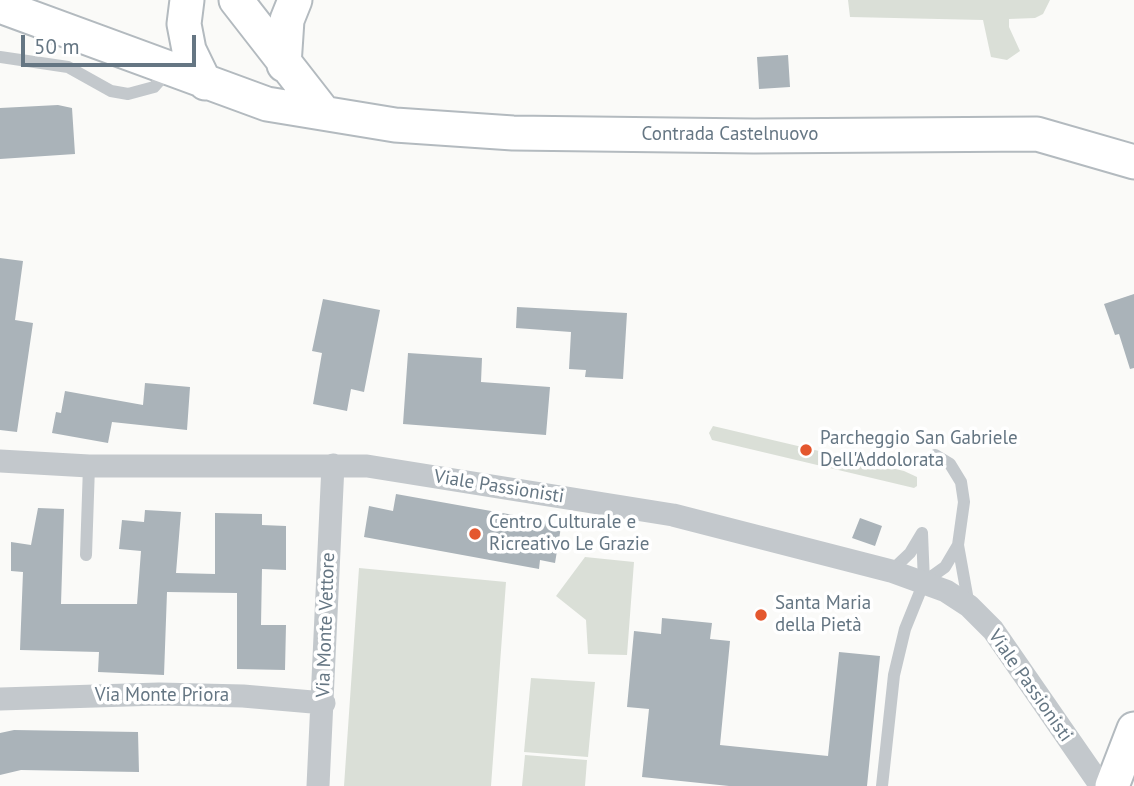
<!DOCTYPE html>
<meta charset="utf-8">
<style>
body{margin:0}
#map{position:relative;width:1134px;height:786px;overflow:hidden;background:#fafaf8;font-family:"PT Sans",sans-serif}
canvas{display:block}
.scale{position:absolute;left:21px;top:35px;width:175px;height:32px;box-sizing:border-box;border:4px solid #657683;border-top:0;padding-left:9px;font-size:21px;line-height:24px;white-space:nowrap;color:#657683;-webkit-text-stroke:5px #fff;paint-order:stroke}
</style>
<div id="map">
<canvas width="1134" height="786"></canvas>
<div class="scale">50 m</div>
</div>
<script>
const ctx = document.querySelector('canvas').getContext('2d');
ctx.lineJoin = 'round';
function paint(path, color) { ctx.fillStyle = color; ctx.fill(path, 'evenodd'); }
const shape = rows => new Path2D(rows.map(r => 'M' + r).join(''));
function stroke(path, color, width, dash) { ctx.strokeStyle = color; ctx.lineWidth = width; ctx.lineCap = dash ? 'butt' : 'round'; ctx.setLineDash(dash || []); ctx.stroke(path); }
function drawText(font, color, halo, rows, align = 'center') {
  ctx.font = font + ' "PT Sans",sans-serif'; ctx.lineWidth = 7; ctx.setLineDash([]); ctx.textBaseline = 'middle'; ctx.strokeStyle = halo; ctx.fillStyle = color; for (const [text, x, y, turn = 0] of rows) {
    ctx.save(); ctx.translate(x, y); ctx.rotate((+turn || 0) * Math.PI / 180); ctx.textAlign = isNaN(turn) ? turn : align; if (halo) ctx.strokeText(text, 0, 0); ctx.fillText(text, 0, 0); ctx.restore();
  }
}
const green = shape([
 [848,0,1050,0,1043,14,1035,18,1009,19,1009,27,1020,51,1007,60,991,57,983,20,850,17],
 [713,426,904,471,917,477,917,486,914,488,712,440,709,433],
 [585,557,634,562,627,655,588,654,586,620,556,596],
 [359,568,506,582,491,786,344,786],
 [531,678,595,682,588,757,524,752],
 [525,755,587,760,585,786,522,786]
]);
const building = shape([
 [788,55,790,87,759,89,757,57],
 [58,105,72,108,75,154,0,159,0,108],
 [0,258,23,261,15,320,33,323,17,432,0,430],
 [1134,294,1134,368,1130,369,1119,334,1115,335,1104,304],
 [323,299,380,310,364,392,351,389,347,411,313,404,322,353,312,351],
 [517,307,627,313,623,379,585,377,586,370,569,369,571,332,516,328],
 [408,353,482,358,481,382,550,387,546,435,403,424],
 [145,383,190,387,187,430,112,422,108,443,52,433,56,412,61,413,65,391,143,405],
 [396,494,547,521,546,524,561,527,555,563,540,560,539,569,364,537,369,506,393,511],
 [38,508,64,509,61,604,137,604,141,551,119,549,122,520,144,522,145,510,181,512,176,573,215,574,215,513,262,514,262,525,286,526,286,570,262,569,261,625,286,625,285,670,237,669,237,593,167,592,164,675,98,672,99,652,20,650,23,572,11,571,11,542,31,545],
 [860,518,882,526,875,546,852,538],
 [662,618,712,623,710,639,730,641,720,745,828,756,839,652,880,656,867,786,729,786,642,777,649,709,627,707,634,631,661,634],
 [14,730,138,732,139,772,21,770,0,775,0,733]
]);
const lane = shape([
 [0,57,68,67,111,91,128,94,154,87,169,70],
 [935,455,950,464,961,482,964,502,958,545,969,606],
 [86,555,89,466],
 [891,571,910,553,922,533],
 [924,582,945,567,958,545],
 [882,786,894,675,905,629,924,582,922,533]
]);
const street = shape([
 [0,461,89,466,367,466,673,515,891,571,946,591,969,606,993,630,1101,786],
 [0,699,159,694,243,696,324,703],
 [318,786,333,465]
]);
const secondary = shape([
 [187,0,184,24,189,50,205,83],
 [236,0,324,113],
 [0,6,267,104,395,125,513,133,754,136,1037,134,1134,162],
 [284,65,287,20,295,0],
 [1112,786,1134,729]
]);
const markers = [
 [806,450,7,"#e4572e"],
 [475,534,7,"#e4572e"],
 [761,615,7,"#e4572e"]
];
const streetNames = [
 ["Contrada Castelnuovo",730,135],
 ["Viale Passionisti",499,487,9],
 ["Via Monte Vettore",326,625,-88],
 ["Viale Passionisti",1030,686,55],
 ["Via Monte Priora",162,696]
];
const poiNames = [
 ["Parcheggio San Gabriele",820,439],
 ["Dell'Addolorata",820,461],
 ["Centro Culturale e",489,523],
 ["Ricreativo Le Grazie",489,545],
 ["Santa Maria",775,604],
 ["della Pietà",775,626]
];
paint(green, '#dadfd7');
paint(building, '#aab3b9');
stroke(secondary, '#b3babf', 37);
stroke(lane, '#c3c8cc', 12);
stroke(street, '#c3c8cc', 23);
stroke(secondary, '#fff', 33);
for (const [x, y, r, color] of markers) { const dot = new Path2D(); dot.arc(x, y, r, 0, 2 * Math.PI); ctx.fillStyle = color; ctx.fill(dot); stroke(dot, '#fff', 2.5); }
drawText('19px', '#657683', '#fff', streetNames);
drawText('19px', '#657683', '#fff', poiNames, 'left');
</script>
